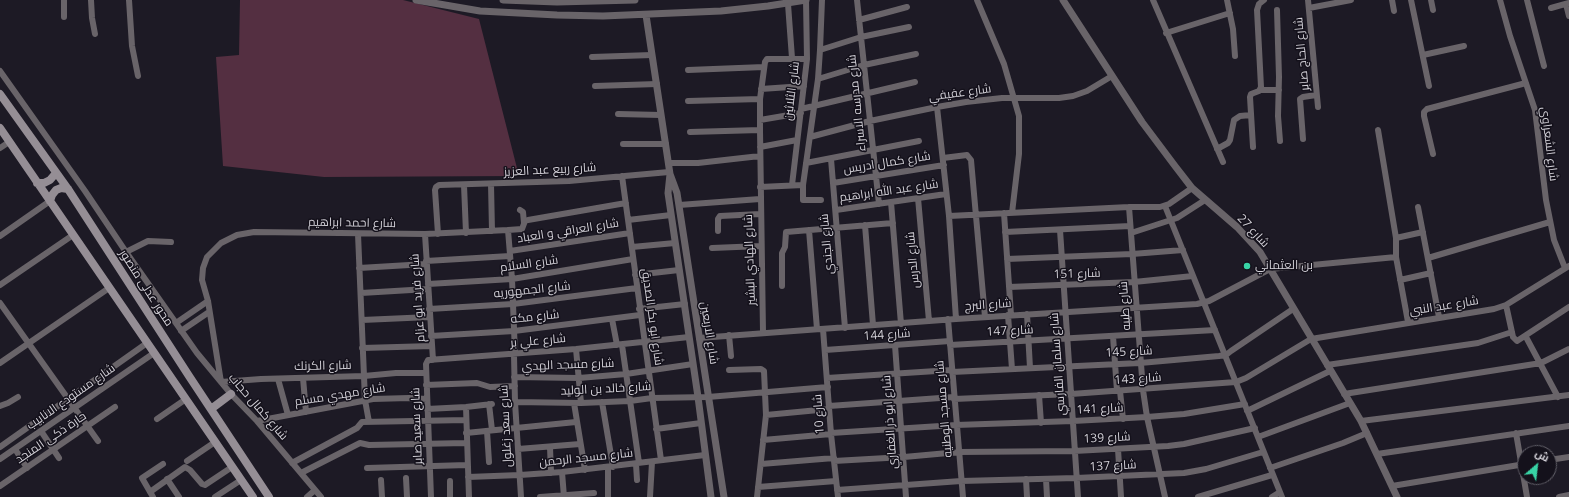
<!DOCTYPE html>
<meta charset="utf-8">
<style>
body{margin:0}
#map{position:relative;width:1569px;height:497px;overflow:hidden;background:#1d1a25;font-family:"Open Sans",Cairo,sans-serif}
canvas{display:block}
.north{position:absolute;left:1517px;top:445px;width:40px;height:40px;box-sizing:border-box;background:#14111b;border:1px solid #605e67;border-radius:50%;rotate:28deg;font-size:11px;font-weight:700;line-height:16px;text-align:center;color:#d3d1d8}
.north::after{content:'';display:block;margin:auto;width:14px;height:18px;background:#38d4a6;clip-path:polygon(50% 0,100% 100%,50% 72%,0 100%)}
</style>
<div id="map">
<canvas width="1569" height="497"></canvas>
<div class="north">ش</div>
</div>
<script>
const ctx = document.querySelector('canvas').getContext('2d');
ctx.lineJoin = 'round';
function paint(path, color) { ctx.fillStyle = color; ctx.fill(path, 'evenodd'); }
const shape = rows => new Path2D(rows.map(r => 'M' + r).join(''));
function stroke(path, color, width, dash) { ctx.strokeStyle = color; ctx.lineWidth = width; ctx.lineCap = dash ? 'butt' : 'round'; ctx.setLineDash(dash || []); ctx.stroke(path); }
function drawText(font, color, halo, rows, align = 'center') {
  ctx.font = font + ' "Open Sans",Cairo,sans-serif'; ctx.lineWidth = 3; ctx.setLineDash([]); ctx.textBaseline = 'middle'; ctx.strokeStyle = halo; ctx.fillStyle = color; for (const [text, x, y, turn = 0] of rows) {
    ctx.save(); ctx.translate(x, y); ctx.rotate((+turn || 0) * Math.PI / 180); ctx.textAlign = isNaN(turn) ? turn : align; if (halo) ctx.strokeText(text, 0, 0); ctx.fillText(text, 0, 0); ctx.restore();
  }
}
const green = shape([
 [240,0,403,0,479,19,519,176,324,177,223,166,216,57,239,55]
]);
const minor = shape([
 [91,0,92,18,95,34],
 [129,0,132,46,138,76],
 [857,0,879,204],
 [977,0,1004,64,1019,116,1019,154,1012,213],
 [1153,0,1223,162],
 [1227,0,1233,29,1235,56],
 [1308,0,1318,107],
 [1392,0,1394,11],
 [1411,0,1429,86],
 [1431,0,1433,10],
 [1500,0,1510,36,1535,110,1546,200,1554,240,1565,268],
 [1527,0,1544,66],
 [788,4,792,58],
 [1566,4,1569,16],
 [1309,8,1351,0],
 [1551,8,1569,3],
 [1277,10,1279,77,1278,116,1280,141],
 [64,17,64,0],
 [859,20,907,7],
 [1166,33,1230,13],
 [820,50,861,37,909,27],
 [1423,55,1464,46],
 [592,57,652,55],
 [688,70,764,67],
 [0,71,85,191,126,252,197,353,231,394,257,421,321,497],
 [818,79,864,65,916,54],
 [595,86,657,84],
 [761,89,804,86],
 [1260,90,1279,90],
 [688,101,760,99],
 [937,107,949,216,956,319],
 [801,109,915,82],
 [618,114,661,115],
 [760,120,801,113],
 [1378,130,1396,238,1396,257,1408,322],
 [690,132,760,130],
 [810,137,870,121,937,107,966,102,1002,98,1059,98,1073,96,1087,91,1112,76],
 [1303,139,1300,99,1303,97,1316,95],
 [623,144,666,144],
 [760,147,797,140],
 [1253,147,1250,97,1251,94,1259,91,1261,87,1257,10,1259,4,1264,0],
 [0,148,9,142],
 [1217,149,1228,143,1230,140,1234,120,1240,116,1251,115],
 [1433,154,1424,116,1424,112,1427,109,1526,83],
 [943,158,967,155,971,160,985,317],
 [831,159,845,328],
 [668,163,698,163,760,156],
 [806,163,919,141],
 [622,176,661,460],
 [833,183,944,165],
 [491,184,492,231],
 [464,185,466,233],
 [792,185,807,59,806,0],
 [803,185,818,79,820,50,822,0],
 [760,187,803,185,803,200,821,200],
 [918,198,929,321],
 [891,202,901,324],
 [679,205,760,199],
 [1165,206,1282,497],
 [1129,207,1143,390,1147,417,1165,497],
 [1418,207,1439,317],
 [520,210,523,212,524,223],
 [836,210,946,194],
 [1004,213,1011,315],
 [949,216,1129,207,1160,207,1169,204,1192,188],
 [628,220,671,215],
 [865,225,873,325],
 [508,230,512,279,515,354],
 [809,230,817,329],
 [1060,230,1078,497],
 [718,231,718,219,720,216,760,214],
 [1005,232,1130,226],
 [1131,233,1177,218,1205,200],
 [358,234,365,400,369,422],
 [425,234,433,360],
 [438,234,435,190,436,187,439,185,569,181,669,172],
 [0,236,50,201],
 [1396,238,1423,232],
 [632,247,675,243],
 [712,248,761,246],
 [510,251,630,233],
 [126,252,148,241,171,242],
 [1428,258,1550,222],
 [1007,259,1132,254,1183,250],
 [426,261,510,256],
 [359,268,426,264],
 [635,275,679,270],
 [1400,280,1431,273],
 [428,284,512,279,633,259],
 [0,285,73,235],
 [782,286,782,253,785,247,786,232,893,223],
 [1009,287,1134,282,1193,276],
 [361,293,428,289],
 [0,303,98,441],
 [1506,305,1513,337,1517,341,1569,307],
 [429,309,513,304,637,288],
 [639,309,685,304],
 [1027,314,1030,368],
 [1008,315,1012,369],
 [612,319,617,345],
 [948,319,963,497],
 [362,320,430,317],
 [176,323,208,301],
 [823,329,831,434,838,497],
 [181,331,209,312],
 [763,332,760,130,760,99,765,62,767,59,807,59],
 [729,335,731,356],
 [431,336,514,331,640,315],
 [1113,336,1117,391],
 [1526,337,1558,397],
 [699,338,956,319,1197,304,1209,301,1270,269,1396,257],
 [622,345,639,463],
 [895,345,906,497],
 [950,345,1215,330],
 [362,348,432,346],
 [576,349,581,403],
 [825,350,950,341],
 [514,355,515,402,521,497],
 [0,363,109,288],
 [1327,365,1478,343,1512,332],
 [729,370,761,369,764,371,766,415,757,497],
 [952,372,1140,363,1219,356,1226,355,1231,351,1293,309],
 [426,373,396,373,364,376,261,379,221,382,208,301,202,280,203,268,207,257,221,243,237,235,254,232,425,234,508,230,522,229,525,221,528,220,626,203],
 [514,377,579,378,626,374,693,364],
 [303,378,306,412],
 [827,378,952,370],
 [278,379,288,415],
 [426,385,477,383,490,387,515,386],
 [1120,391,1123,419],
 [1344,394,1541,363,1569,349],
 [1039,395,1041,423],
 [954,399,1071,394,1236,382,1246,378,1311,339,1494,309,1506,305,1569,266],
 [515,402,581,403,630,401,652,398,708,397,828,387],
 [602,402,613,467],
 [574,403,585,470],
 [489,404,492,430],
 [0,406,8,403,18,397],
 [829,406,954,397],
 [466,407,469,497],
 [427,409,466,407,492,404],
 [1247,411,1330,371],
 [766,415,829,409],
 [157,419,186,399],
 [257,421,373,399,409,398,427,399],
 [1361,421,1569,395],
 [656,429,701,423],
 [41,431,59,458],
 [487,431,489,462],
 [466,433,576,422],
 [831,433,956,425,1073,421,1147,417,1184,414,1245,404],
 [1516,433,1527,497],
 [1258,437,1350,403],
 [763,440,831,434],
 [0,447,147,343],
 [550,447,551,473],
 [15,449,27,468],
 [518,449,580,444],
 [1118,449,1121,497],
 [1377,454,1569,426],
 [0,459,154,353],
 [1549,460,1569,457],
 [187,461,215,442],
 [834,461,904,457,959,452,1074,451,1168,446,1184,444,1255,428],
 [292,463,357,428,362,422,466,420],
 [636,464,637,480],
 [761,464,834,458],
 [608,467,608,497],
 [367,468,467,465],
 [1270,468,1343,443,1367,433],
 [562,472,564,497],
 [301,473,360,443,369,445,466,443],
 [468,477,520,475,562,472,705,455],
 [406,478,407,497],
 [167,479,179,497],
 [1026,479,1027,497],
 [1046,479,1047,497],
 [381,480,382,497],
 [450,481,450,497],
 [0,486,115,407],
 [1392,486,1525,464],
 [758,487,836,481],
 [837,490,961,481,1076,478,1184,473,1206,469,1263,452],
 [150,492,185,467,190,470,202,484,205,485,232,467],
 [153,497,142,478,163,464],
 [215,497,241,480],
 [307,497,315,490],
 [431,497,426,364,428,360,576,349,689,337],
 [540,497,594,493],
 [650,497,652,462],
 [1198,497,1272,475],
 [1272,497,1280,492],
 [1559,497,1569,495]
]);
const tertiary = shape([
 [416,0,480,11,557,15,603,16,721,11,768,6,806,0],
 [503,0,557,2,635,0],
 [1063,0,1142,122,1175,166,1192,188,1237,227,1260,252,1361,421,1397,497],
 [646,15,667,154,670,174,668,193,698,397,711,497],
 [670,174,677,193,724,497]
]);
const secondary = shape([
 [0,94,68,189,189,376,269,497],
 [0,128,253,497],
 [37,183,44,183,50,180,56,173],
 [50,201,52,195,56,190,61,188,68,189],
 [211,409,231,394]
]);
const markers = [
 [1247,266,4,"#38d4a6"]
];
const streetNames = [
 ["شارع الحاج صابر",1302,54,-95],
 ["شارع الثلاثين",792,91,-83],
 ["شارع عفيفي",960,93,-8],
 ["شارع مدرسه الاسراء",857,103,-96],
 ["شارع الشعراوي",1549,144,83],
 ["شارع كمال ادريس",887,163,-9],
 ["شارع ربيع عبد العزيز",550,170,-3],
 ["شارع عبد الله ابراهيم",889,191,-8],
 ["شارع احمد ابراهيم",352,223,1],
 ["شارع العراقي و العباد",568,231,-9],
 ["شارع 27",1253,231,47],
 ["شارع الجندي",827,244,-95],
 ["شارع الهادي البشير",750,260,-92],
 ["شارع الدرس",913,260,-95],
 ["شارع السلام",529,264,-8],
 ["شارع 151",1077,274,-2],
 ["محور عدلى منصور",146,288,57],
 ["شارع الجمهوريه",532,290,-6],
 ["شارع فريد ابو عزام",418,298,-94],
 ["شارع البرج",988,305,-4],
 ["شارع طيبه",1125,306,-94],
 ["شارع عبد النبي",1444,306,-9],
 ["شارع مكه",535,317,-6],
 ["شارع ابو بكر الصديق",652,317,82],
 ["شارع 147",1010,331,-3],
 ["شارع الاربعين",709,333,81],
 ["شارع 144",887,335,-4],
 ["شارع علي بر",538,341,-5],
 ["شارع 145",1129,352,-3],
 ["شارع سلمان الفارسي",1058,364,-94],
 ["شارع مسجد الهدي",568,365,-2],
 ["شارع الكرنك",323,366,-1],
 ["شارع 143",1138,379,-4],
 ["شارع خالد بن الوليد",606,389,-3],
 ["شارع مهدي مسلم",340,395,-9],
 ["شارع مستودع الانابيب",71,397,-35],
 ["شارع كمال حجاب",258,407,49],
 ["شارع مسجد الوطنيه",944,409,-95],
 ["شارع 141",1100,409,-3],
 ["شارع 10",819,414,-94],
 ["شارع ابو ذر الغفاري",890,422,-94],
 ["شارع سعيد صابر",417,426,-92],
 ["شارع سعد زغلول",506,426,-93],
 ["حارة ذكى المنجد",51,438,-34],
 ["شارع 139",1107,438,-3],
 ["شارع مسجد الرحمن",586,458,-6],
 ["شارع 137",1113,466,-3]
];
const poiNames = [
 ["بن العثماني",1255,266]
];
paint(green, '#542f41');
stroke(minor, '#696469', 6);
stroke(tertiary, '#696469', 7);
stroke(secondary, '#958e95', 8);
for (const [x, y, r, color] of markers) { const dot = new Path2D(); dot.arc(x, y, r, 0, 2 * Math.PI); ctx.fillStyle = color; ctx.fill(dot); stroke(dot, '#14111b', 1.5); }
drawText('12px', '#d3d1d8', '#14111b', streetNames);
drawText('12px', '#d3d1d8', '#14111b', poiNames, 'left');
</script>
